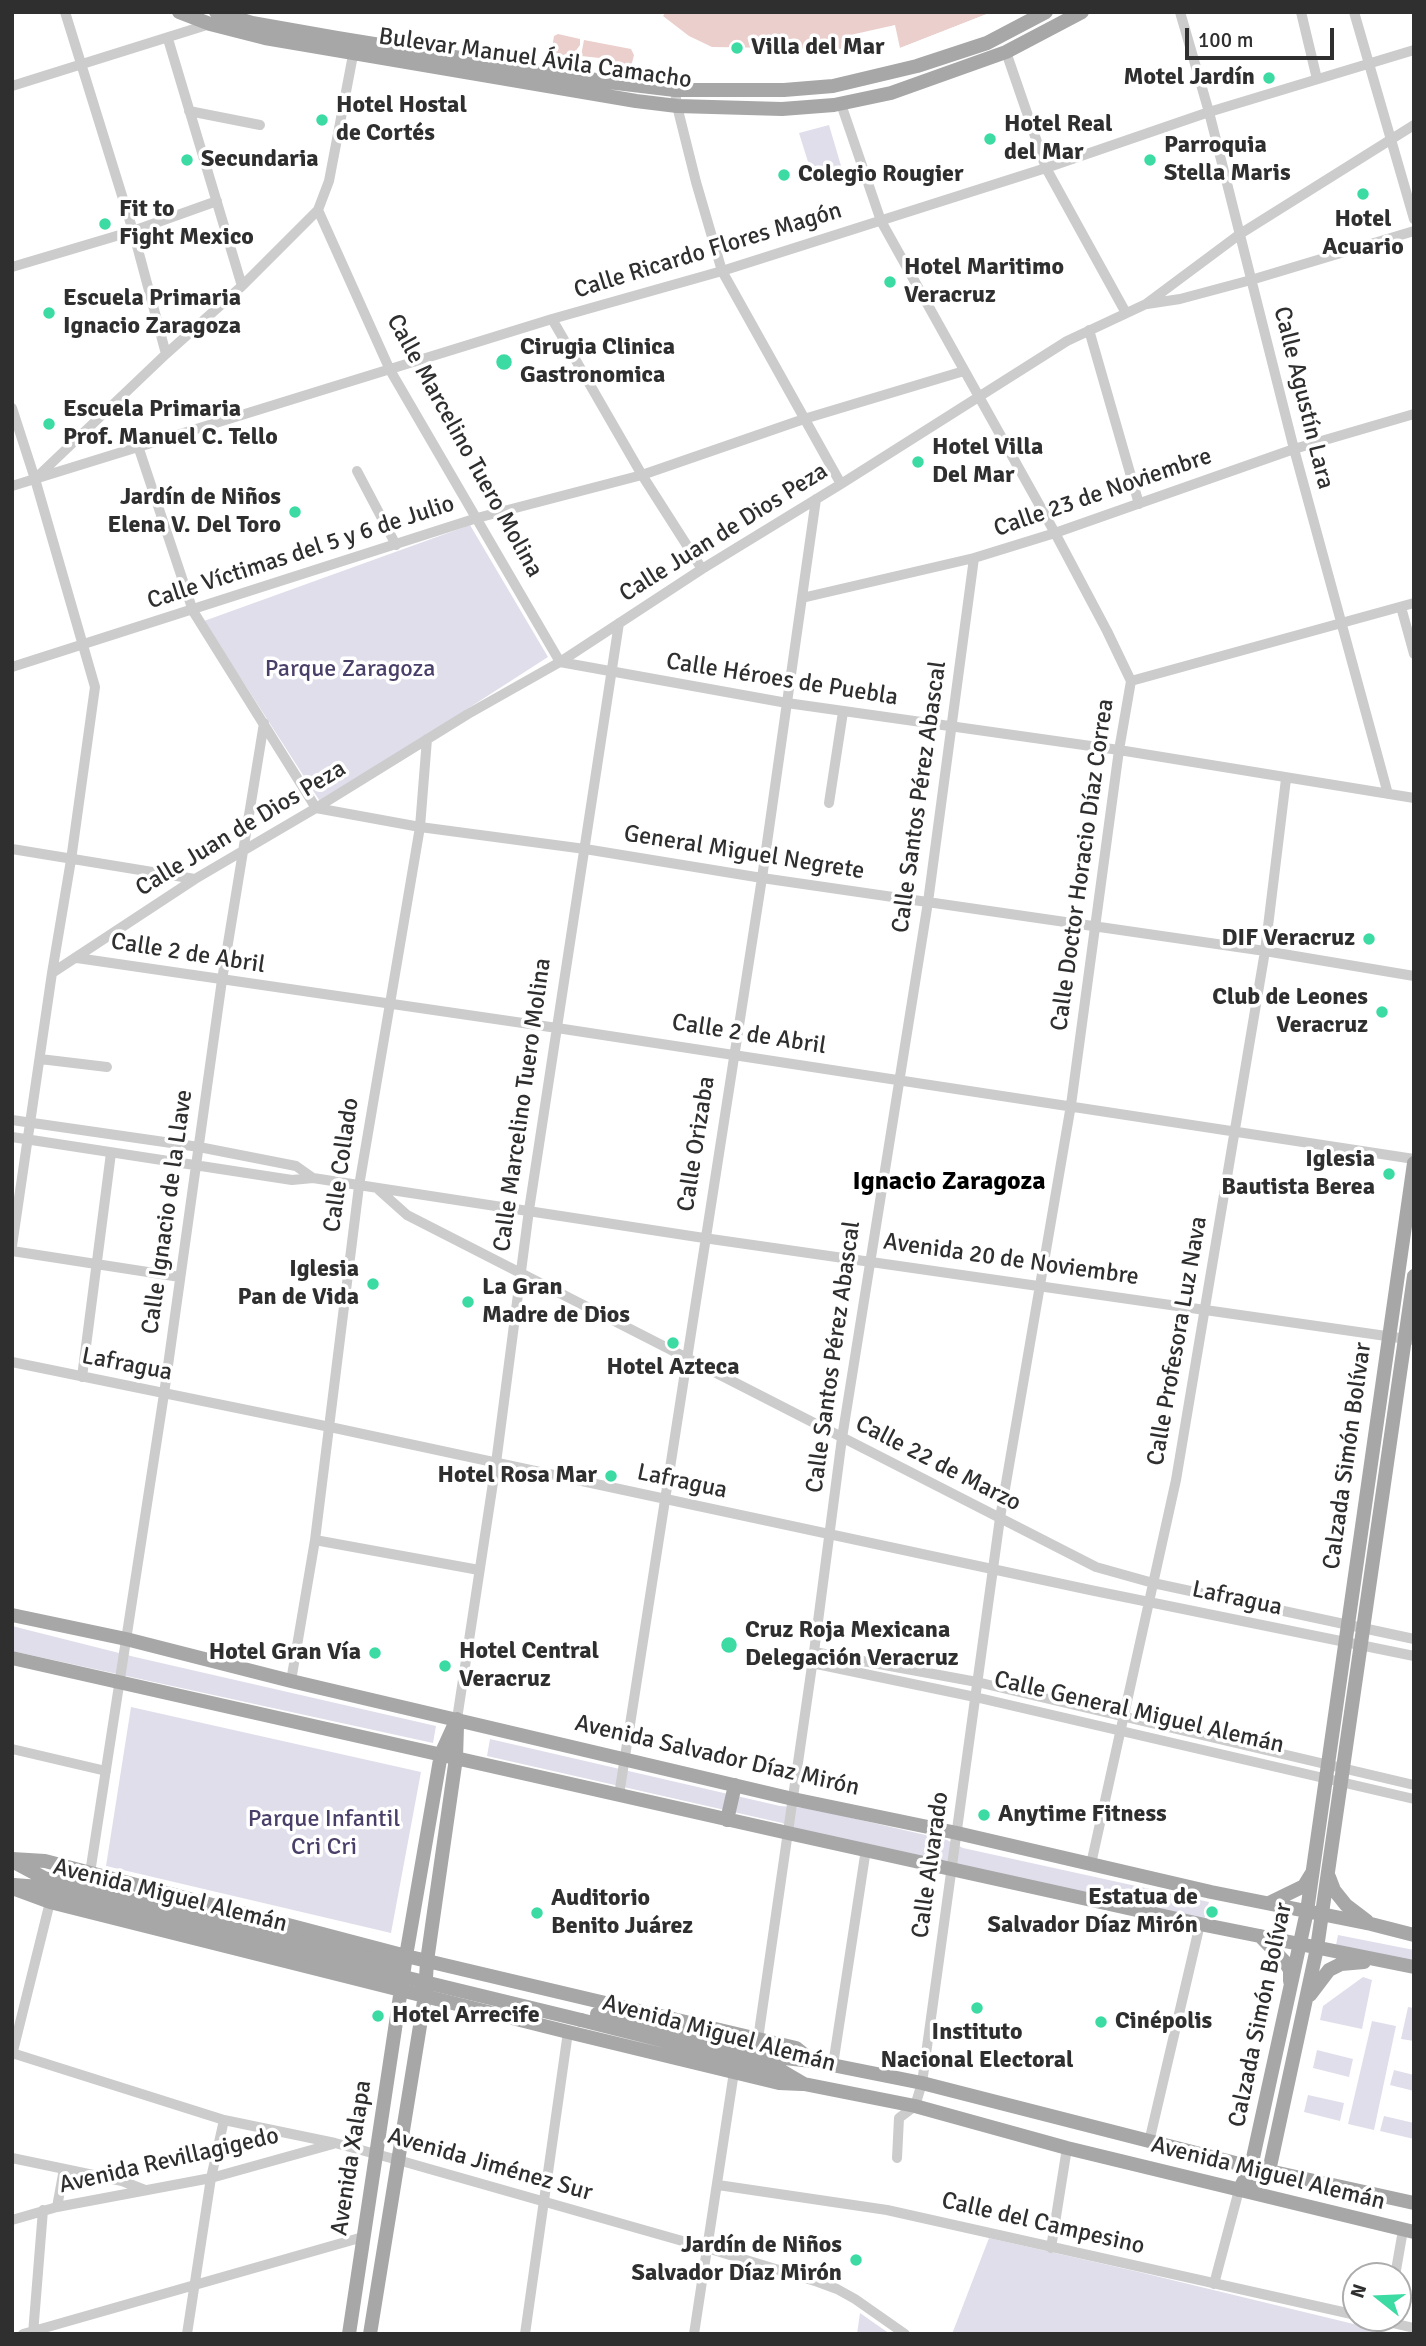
<!DOCTYPE html>
<meta charset="utf-8">
<style>
body{margin:0}
#map{position:relative;width:1426px;height:2346px;overflow:hidden;background:#fff;font-family:Signika,sans-serif}
canvas{display:block}
.frame{position:absolute;inset:0;border:14px solid #2f2f2f;pointer-events:none}
.north{position:absolute;left:1342px;top:2262px;width:70px;height:70px;box-sizing:border-box;background:#fff;border:2px solid #acacac;border-radius:50%;rotate:288deg;font-size:19px;font-weight:700;line-height:28px;text-align:center;color:#2f2f2f}
.north::after{content:'';display:block;margin:auto;width:24px;height:32px;background:#3ddba4;clip-path:polygon(50% 0,100% 100%,50% 72%,0 100%)}
.scale{position:absolute;left:1185px;top:28px;width:149px;height:32px;box-sizing:border-box;border:4px solid #2f2f2f;border-top:0;padding-left:9px;font-size:21px;line-height:24px;white-space:nowrap;color:#2f2f2f;-webkit-text-stroke:5px #fff;paint-order:stroke}
</style>
<div id="map">
<canvas width="1426" height="2346"></canvas>
<div class="frame"></div>
<div class="north">N</div>
<div class="scale">100 m</div>
</div>
<script>
const ctx = document.querySelector('canvas').getContext('2d');
ctx.lineJoin = 'round';
function paint(path, color) { ctx.fillStyle = color; ctx.fill(path, 'evenodd'); }
const shape = rows => new Path2D(rows.map(r => 'M' + r).join(''));
function stroke(path, color, width, dash) { ctx.strokeStyle = color; ctx.lineWidth = width; ctx.lineCap = dash ? 'butt' : 'round'; ctx.setLineDash(dash || []); ctx.stroke(path); }
function drawText(font, color, halo, rows, align = 'center') {
  ctx.font = font + ' Signika,sans-serif'; ctx.lineWidth = 7; ctx.setLineDash([]); ctx.textBaseline = 'middle'; ctx.strokeStyle = halo; ctx.fillStyle = color; for (const [text, x, y, turn = 0] of rows) {
    ctx.save(); ctx.translate(x, y); ctx.rotate((+turn || 0) * Math.PI / 180); ctx.textAlign = isNaN(turn) ? turn : align; if (halo) ctx.strokeText(text, 0, 0); ctx.fillText(text, 0, 0); ctx.restore();
  }
}
const green = shape([
 [829,125,842,169,813,178,799,133],
 [470,525,548,657,321,803,204,621],
 [12,1626,135,1657,436,1726,433,1743,12,1651],
 [131,1707,421,1772,391,1933,106,1866],
 [490,1739,780,1806,809,1808,947,1840,963,1848,1209,1902,1204,1920,803,1834,782,1823,487,1756],
 [1338,1935,1414,1950,1414,1962,1336,1945],
 [1363,1977,1372,1980,1362,2029,1320,2020,1323,2006],
 [1408,2007,1414,2008,1414,2041,1401,2039],
 [1372,2021,1396,2026,1374,2130,1348,2124],
 [1317,2050,1353,2059,1349,2077,1313,2068],
 [1394,2070,1414,2075,1414,2091,1390,2085],
 [1308,2095,1344,2103,1340,2121,1304,2112],
 [1384,2116,1414,2123,1414,2139,1380,2131],
 [989,2238,1139,2272,1395,2334,952,2334],
 [860,2313,890,2334,857,2334]
]);
const water = shape([
 [666,12,992,12,900,48,895,25,846,36,849,49,712,47,689,36,663,16],
 [558,34,580,39,580,45,569,60,557,59,551,54,554,36],
 [584,40,631,49,634,55,632,63,627,68,616,67,609,59,581,56]
]);
const pier = shape([
 [992,12,996,12,993,15,901,52,900,48]
]);
const minor = shape([
 [65,12,133,231,166,354],
 [1180,12,1209,112,1294,449,1388,794],
 [1301,12,1317,79],
 [1354,12,1414,219],
 [168,39,242,286],
 [1006,52,1046,168,1126,313],
 [12,86,210,24],
 [675,90,677,106,696,182,722,271,841,484],
 [841,104,881,221,1055,533,1107,631,1131,681,1119,750,1071,1105,1000,1518,922,2083,915,2106,899,2118,897,2158],
 [189,111,260,125],
 [318,210,390,370,560,662,787,703,1119,750,1414,798],
 [12,267,133,231,217,201],
 [1147,304,1180,299,1251,280,1414,231],
 [552,319,642,475,702,569],
 [1089,330,1139,504],
 [12,408,35,479,95,687,71,860,52,973,12,1246],
 [139,449,193,611,316,808,420,827,585,849,762,878,1265,951,1414,976],
 [357,471,396,545],
 [37,477,166,354,242,286,318,210,329,181,353,55],
 [12,486,552,319,722,271,1046,168,1209,112,1414,50],
 [802,598,974,558,1055,533,1294,449,1414,414],
 [1401,607,1414,654],
 [12,667,477,518,642,475,804,419,964,371],
 [1131,681,1414,603],
 [829,803,843,712],
 [12,849,195,879],
 [77,958,557,1028,1414,1159],
 [52,973,195,879,316,808,468,714,560,662,702,569,841,484,1067,341,1146,304,1240,234,1414,125],
 [40,1059,107,1067],
 [12,1120,199,1147,296,1166,313,1178],
 [12,1137,292,1180,313,1178,704,1238,1414,1340],
 [379,1190,407,1215,1096,1567,1153,1583,1414,1639],
 [12,1251,180,1277],
 [12,1362,330,1427,1090,1590,1414,1656],
 [82,1377,111,1153],
 [315,1540,479,1570],
 [814,1652,977,1682,1414,1785],
 [812,1663,975,1697,1414,1799],
 [291,1681,315,1540,359,1186,420,827,427,739],
 [457,1719,496,1463,529,1210,619,623],
 [12,1749,106,1771],
 [619,1795,762,878,816,499],
 [1091,1864,1176,1480,1265,951,1286,779],
 [90,1873,164,1394,222,980,264,723],
 [758,2039,814,1652,842,1438,928,902,974,558],
 [12,2053,224,2120,335,2143,398,2160,707,2248,818,2282,837,2289,855,2299,905,2334],
 [12,2055,50,1902],
 [833,2065,866,1849],
 [1149,2142,1200,1924],
 [12,2158,122,2181,145,2190],
 [718,2185,887,2210,1356,2315],
 [57,2207,64,2169],
 [12,2220,57,2207,211,2178,333,2144],
 [1051,2248,1067,2148],
 [1395,2276,1403,2230],
 [1214,2284,1239,2190],
 [1371,2318,1414,2328],
 [23,2334,363,2237],
 [33,2334,43,2210],
 [187,2334,211,2178,224,2120],
 [525,2334,568,2032],
 [694,2334,734,2072]
]);
const major = shape([
 [179,12,210,24,265,38,636,101,677,106,782,109,834,105,891,93,1006,52,1082,12],
 [216,12,252,23,337,38,608,82,675,90,784,90,833,86,917,66,987,43,1046,12],
 [12,1615,126,1639,291,1681,793,1799,957,1833,1211,1892,1371,1924,1414,1935],
 [12,1658,788,1833,1200,1924,1414,1967],
 [727,1820,735,1785],
 [12,1859,45,1861,406,1956,796,2048,812,2061],
 [14,1862,44,1878,176,1911],
 [1329,1877,1334,1890,1346,1905,1367,1921],
 [14,1885,40,1887,173,1921],
 [12,1888,50,1902,568,2032,779,2083,802,2084],
 [1269,1903,1304,1886,1312,1873],
 [1260,1936,1285,1962,1290,1970,1290,1981],
 [1310,1995,1329,1970,1341,1964,1364,1962],
 [597,2014,785,2058,812,2061,922,2083,1251,2167,1414,2203],
 [581,2020,780,2070,804,2084,915,2106,1067,2148,1414,2232],
 [1241,2189,1269,2171,1317,1948,1414,1276],
 [1239,2190,1251,2167,1307,1911,1414,1163],
 [349,2334,406,1956,441,1754,457,1719],
 [370,2334,425,1995,427,1961,456,1758,457,1726]
]);
const majorBridge = shape([
 [176,1911,394,1965],
 [173,1921,581,2020]
]);
const markers = [
 [737,48,7,"#3ddba4"],
 [1269,78,7,"#3ddba4"],
 [322,120,7,"#3ddba4"],
 [990,139,7,"#3ddba4"],
 [187,160,7,"#3ddba4"],
 [1150,160,7,"#3ddba4"],
 [784,175,7,"#3ddba4"],
 [1363,194,7,"#3ddba4"],
 [105,224,7,"#3ddba4"],
 [890,282,7,"#3ddba4"],
 [49,313,7,"#3ddba4"],
 [504,362,9,"#3ddba4"],
 [49,424,7,"#3ddba4"],
 [918,462,7,"#3ddba4"],
 [295,512,7,"#3ddba4"],
 [1369,939,7,"#3ddba4"],
 [1382,1012,7,"#3ddba4"],
 [1389,1174,7,"#3ddba4"],
 [373,1284,7,"#3ddba4"],
 [468,1302,7,"#3ddba4"],
 [673,1343,7,"#3ddba4"],
 [611,1476,7,"#3ddba4"],
 [729,1645,9,"#3ddba4"],
 [375,1653,7,"#3ddba4"],
 [445,1666,7,"#3ddba4"],
 [984,1815,7,"#3ddba4"],
 [1212,1912,7,"#3ddba4"],
 [537,1913,7,"#3ddba4"],
 [977,2008,7,"#3ddba4"],
 [378,2016,7,"#3ddba4"],
 [1101,2022,7,"#3ddba4"],
 [856,2260,7,"#3ddba4"]
];
const poiNames = [
 ["Villa del Mar",751,48],
 ["Motel Jardín",1255,78,"right"],
 ["Hotel Hostal",336,106],
 ["de Cortés",336,134],
 ["Hotel Real",1004,125],
 ["del Mar",1004,153],
 ["Parroquia",1164,146],
 ["Stella Maris",1164,174],
 ["Secundaria",201,160],
 ["Colegio Rougier",798,175],
 ["Fit to",119,210],
 ["Fight Mexico",119,238],
 ["Hotel",1363,220,"center"],
 ["Acuario",1363,248,"center"],
 ["Hotel Maritimo",904,268],
 ["Veracruz",904,296],
 ["Escuela Primaria",63,299],
 ["Ignacio Zaragoza",63,327],
 ["Cirugia Clinica",520,348],
 ["Gastronomica",520,376],
 ["Escuela Primaria",63,410],
 ["Prof. Manuel C. Tello",63,438],
 ["Hotel Villa",932,448],
 ["Del Mar",932,476],
 ["Jardín de Niños",281,498,"right"],
 ["Elena V. Del Toro",281,526,"right"],
 ["DIF Veracruz",1355,939,"right"],
 ["Club de Leones",1368,998,"right"],
 ["Veracruz",1368,1026,"right"],
 ["Iglesia",1375,1160,"right"],
 ["Bautista Berea",1375,1188,"right"],
 ["Iglesia",359,1270,"right"],
 ["Pan de Vida",359,1298,"right"],
 ["La Gran",482,1288],
 ["Madre de Dios",482,1316],
 ["Hotel Azteca",673,1368,"center"],
 ["Hotel Rosa Mar",597,1476,"right"],
 ["Cruz Roja Mexicana",745,1631],
 ["Delegación Veracruz",745,1659],
 ["Hotel Central",459,1652],
 ["Veracruz",459,1680],
 ["Hotel Gran Vía",361,1653,"right"],
 ["Anytime Fitness",998,1815],
 ["Estatua de",1198,1898,"right"],
 ["Salvador Díaz Mirón",1198,1926,"right"],
 ["Auditorio",551,1899],
 ["Benito Juárez",551,1927],
 ["Hotel Arrecife",392,2016],
 ["Cinépolis",1115,2022],
 ["Instituto",977,2033,"center"],
 ["Nacional Electoral",977,2061,"center"],
 ["Jardín de Niños",842,2246,"right"],
 ["Salvador Díaz Mirón",842,2274,"right"]
];
const streetNames = [
 ["Bulevar Manuel Ávila Camacho",535,59,8],
 ["Calle Ricardo Flores Magón",708,251,-17],
 ["Calle Agustín Lara",1303,398,76],
 ["Calle Marcelino Tuero Molina",464,446,61],
 ["Calle 23 de Noviembre",1103,493,-19],
 ["Calle Juan de Dios Peza",724,533,-32],
 ["Calle Víctimas del 5 y 6 de Julio",301,553,-18],
 ["Calle Héroes de Puebla",782,680,9],
 ["Calle Santos Pérez Abascal",920,797,-82],
 ["Calle Juan de Dios Peza",241,829,-31],
 ["General Miguel Negrete",744,853,9],
 ["Calle Doctor Horacio Díaz Correa",1083,865,-82],
 ["Calle 2 de Abril",188,954,9],
 ["Calle 2 de Abril",749,1035,9],
 ["Calle Marcelino Tuero Molina",523,1105,-82],
 ["Calle Orizaba",697,1144,-81],
 ["Calle Collado",342,1165,-82],
 ["Calle Ignacio de la Llave",168,1212,-82],
 ["Avenida 20 de Noviembre",1011,1260,8],
 ["Calle Profesora Luz Nava",1178,1341,-80],
 ["Calle Santos Pérez Abascal",834,1357,-82],
 ["Lafragua",127,1365,11],
 ["Calzada Simón Bolívar",1348,1456,-82],
 ["Calle 22 de Marzo",938,1464,27],
 ["Lafragua",682,1482,12],
 ["Lafragua",1237,1599,12],
 ["Calle General Miguel Alemán",1139,1713,13],
 ["Avenida Salvador Díaz Mirón",717,1756,13],
 ["Calle Alvarado",931,1865,-82],
 ["Avenida Miguel Alemán",170,1896,14],
 ["Calzada Simón Bolívar",1261,2015,-78],
 ["Avenida Miguel Alemán",719,2034,15],
 ["Avenida Xalapa",352,2158,-81],
 ["Avenida Revillagigedo",169,2161,-13],
 ["Avenida Jiménez Sur",490,2165,16],
 ["Avenida Miguel Alemán",1268,2174,14],
 ["Calle del Campesino",1043,2224,13]
];
const parkNames = [
 ["Parque Zaragoza",350,670],
 ["Parque Infantil",324,1820],
 ["Cri Cri",324,1848]
];
const neighbourhoodNames = [
 ["Ignacio Zaragoza",949,1182]
];
paint(green, '#e1deec');
paint(water, '#eacfcc');
paint(pier, '#fff');
stroke(minor, '#ccc', 10);
stroke(major, '#a7a7a7', 14);
stroke(majorBridge, '#a7a7a7', 14);
for (const [x, y, r, color] of markers) { const dot = new Path2D(); dot.arc(x, y, r, 0, 2 * Math.PI); ctx.fillStyle = color; ctx.fill(dot); stroke(dot, '#fff', 2.5); }
drawText('bold 24px', '#2f2f2f', '#fff', poiNames, 'left');
drawText('24px', '#2f2f2f', '#fff', streetNames);
drawText('24px', '#4a3f69', '#fff', parkNames);
drawText('bold 26px', '#000', '#fff', neighbourhoodNames);
</script>
